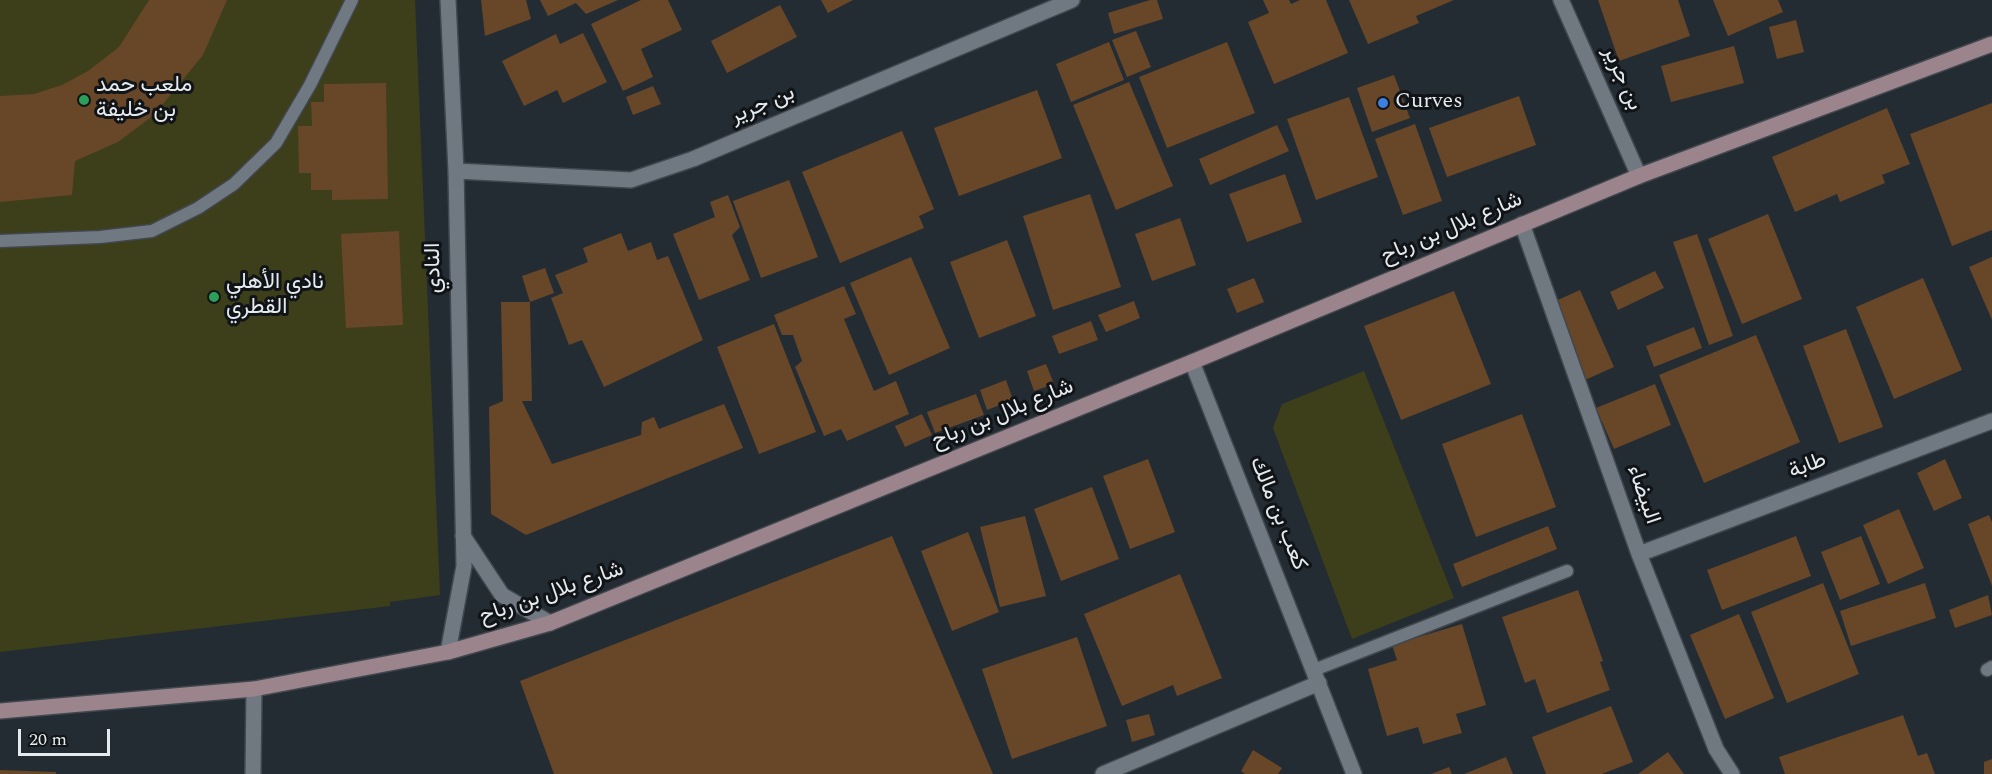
<!DOCTYPE html>
<meta charset="utf-8">
<style>
body{margin:0}
#map{position:relative;width:1992px;height:774px;overflow:hidden;background:#242c33;font-family:Spectral,serif}
canvas{display:block}
.scale{position:absolute;left:18px;top:729px;width:92px;height:27px;box-sizing:border-box;border:3px solid #e5eaef;border-top:0;padding-left:8px;font-size:18px;line-height:21px;white-space:nowrap;color:#e5eaef;-webkit-text-stroke:4px #111417;paint-order:stroke}
</style>
<div id="map">
<canvas width="1992" height="774"></canvas>
<div class="scale">20 m</div>
</div>
<script>
const ctx = document.querySelector('canvas').getContext('2d');
ctx.lineJoin = 'round';
function paint(path, color) { ctx.fillStyle = color; ctx.fill(path, 'evenodd'); }
const shape = rows => new Path2D(rows.map(r => 'M' + r).join(''));
function stroke(path, color, width, dash) { ctx.strokeStyle = color; ctx.lineWidth = width; ctx.lineCap = dash ? 'butt' : 'round'; ctx.setLineDash(dash || []); ctx.stroke(path); }
function drawText(font, color, halo, rows, align = 'center') {
  ctx.font = font + ' Spectral,Vazirmatn,serif'; ctx.lineWidth = 6; ctx.setLineDash([]); ctx.textBaseline = 'middle'; ctx.strokeStyle = halo; ctx.fillStyle = color; for (const [text, x, y, turn = 0] of rows) {
    ctx.save(); ctx.translate(x, y); ctx.rotate((+turn || 0) * Math.PI / 180); ctx.textAlign = isNaN(turn) ? turn : align; if (halo) ctx.strokeText(text, 0, 0); ctx.fillText(text, 0, 0); ctx.restore();
  }
}
const green = shape([
 [0,0,415,0,440,595,390,602,390,606,0,652],
 [1364,371,1454,598,1352,639,1273,428,1282,404]
]);
const building = shape([
 [149,0,227,0,203,55,154,115,118,142,75,161,72,195,0,202,0,96,34,94,62,85,88,71,119,47],
 [481,0,526,0,531,19,485,36],
 [540,0,618,0,586,14,576,3,548,16],
 [641,0,668,0,682,30,641,49,653,77,623,91,591,24],
 [821,0,853,0,828,13],
 [1150,0,1157,0,1163,19,1114,34,1108,13],
 [1263,0,1289,0,1291,4,1300,0,1326,0,1348,53,1274,84,1248,22,1269,13],
 [1349,0,1454,0,1416,16,1419,23,1368,44],
 [1598,0,1678,0,1690,36,1619,61],
 [1713,0,1778,0,1783,12,1728,36],
 [780,5,797,37,727,73,711,41],
 [1796,20,1804,52,1777,59,1769,27],
 [1136,31,1151,67,1127,77,1112,40],
 [583,33,607,82,563,103,557,90,524,106,502,61,556,34,560,44],
 [1109,42,1124,80,1071,102,1056,64],
 [1227,42,1255,113,1167,148,1139,77],
 [1734,46,1744,83,1671,102,1661,66],
 [1394,75,1410,118,1372,132,1357,88],
 [1129,82,1173,186,1116,210,1073,105],
 [386,83,388,199,332,200,332,190,311,190,311,173,299,173,298,126,312,126,311,102,324,102,324,84],
 [653,86,661,104,633,115,626,97],
 [1037,90,1062,158,959,196,934,128],
 [1519,96,1536,145,1447,177,1429,128],
 [1349,97,1378,177,1316,200,1287,119],
 [1992,103,1992,230,1952,246,1910,134],
 [1887,108,1910,164,1882,175,1885,183,1840,202,1837,194,1795,212,1772,157],
 [1415,124,1442,201,1403,215,1375,139],
 [1277,125,1289,151,1210,185,1199,159],
 [902,131,934,209,919,216,924,228,840,263,802,172],
 [1285,174,1302,222,1247,242,1229,194],
 [789,180,818,257,761,278,733,201],
 [1090,194,1121,287,1053,310,1023,216],
 [728,195,740,227,732,235,750,280,699,300,673,234,715,217,710,202],
 [1768,214,1802,299,1742,324,1708,239],
 [1180,218,1196,265,1152,281,1135,234],
 [399,231,403,325,346,328,341,234],
 [621,233,628,251,651,242,657,260,668,256,703,340,604,387,582,340,569,345,551,298,563,293,555,275,588,262,583,248],
 [1697,234,1733,336,1709,345,1673,242],
 [1007,240,1036,316,979,338,950,262],
 [911,257,950,348,889,375,850,283],
 [1992,257,1992,320,1969,267],
 [545,268,554,293,530,302,522,276],
 [1655,271,1664,288,1618,310,1610,292],
 [1254,278,1264,302,1237,313,1227,289],
 [1923,278,1962,370,1894,399,1856,307],
 [844,286,856,314,844,319,874,391,896,381,909,414,847,441,841,429,824,436,795,367,802,361,793,335,782,335,774,315],
 [1580,290,1614,367,1585,380,1551,303],
 [1454,291,1491,384,1401,420,1364,326],
 [1134,301,1140,318,1106,332,1098,315],
 [501,302,530,302,532,401,522,401,552,464,641,435,642,422,654,417,659,429,724,404,743,448,526,535,491,514,489,407,503,401],
 [1091,321,1098,340,1059,354,1052,336],
 [774,324,816,432,759,454,717,347],
 [1694,327,1702,348,1654,367,1646,346],
 [1846,329,1883,427,1839,443,1803,346],
 [1756,335,1800,442,1704,483,1659,375],
 [1046,364,1054,384,1034,391,1027,371],
 [1006,380,1013,400,987,410,980,390],
 [1655,384,1671,425,1614,449,1596,408],
 [976,394,984,415,935,433,927,412],
 [922,414,932,435,905,447,895,426],
 [1522,414,1556,507,1476,537,1442,444],
 [1148,459,1175,532,1130,549,1103,476],
 [1945,459,1962,498,1934,511,1917,473],
 [1092,487,1119,559,1061,581,1034,509],
 [1899,509,1924,568,1888,584,1863,525],
 [1989,515,1992,522,1992,586,1968,524],
 [1025,516,1046,596,1000,607,980,527],
 [1548,526,1557,549,1462,587,1453,564],
 [968,532,999,612,952,631,921,551],
 [892,536,993,774,554,774,520,681],
 [1796,536,1811,576,1722,610,1707,570],
 [1861,536,1880,584,1840,600,1821,552],
 [1180,574,1222,678,1177,696,1173,685,1122,706,1084,614],
 [1823,583,1859,674,1787,703,1751,612],
 [1925,583,1936,618,1851,646,1840,611],
 [1578,590,1603,661,1600,662,1610,690,1547,713,1535,679,1525,683,1502,617],
 [1988,595,1992,615,1955,628,1949,610],
 [1739,614,1774,698,1725,719,1690,635],
 [1462,624,1486,705,1456,714,1462,733,1423,744,1418,727,1387,736,1368,669,1397,660,1392,645],
 [1077,637,1107,726,1012,759,982,669],
 [1611,706,1633,762,1602,774,1546,774,1532,737],
 [1149,714,1155,735,1132,742,1126,720],
 [1903,715,1918,756,1927,753,1935,774,1785,774,1779,757],
 [1253,750,1282,768,1278,774,1245,774,1241,771],
 [1668,752,1684,774,1638,774],
 [1506,757,1513,774,1464,774],
 [1992,759,1992,774,1984,774,1984,762],
 [1449,767,1452,774,1431,774],
 [0,770,56,772,56,774,0,774]
]);
const lane = shape([
 [0,241,100,237,152,231,198,208,234,184,276,143,310,85,352,0],
 [1314,670,1567,571],
 [1987,670,1992,667]
]);
const street = shape([
 [448,0,456,171,464,566,448,652],
 [1561,0,1639,176],
 [456,171,631,180,693,159,1072,0],
 [1522,224,1639,554,1716,749,1732,774],
 [1192,362,1354,774],
 [463,536,502,595,550,623],
 [1639,554,1992,421],
 [253,774,254,689],
 [1103,774,1319,683]
]);
const secondary = shape([
 [0,711,254,689,448,652,550,623,1192,362,1639,176,1992,44]
]);
const markers = [
 [84,100,6,"#2e9e5b"],
 [1383,103,6,"#3f7fe0"],
 [214,297,6,"#2e9e5b"]
];
const streetNames = [
 ["بن جرير",1621,79,66],
 ["بن جرير",763,106,-23],
 ["شارع بلال بن رباح",1452,229,-23],
 ["النادي",435,268,-91],
 ["شارع بلال بن رباح",1003,415,-22],
 ["طابة",1808,467,-21],
 ["البيضاء",1642,495,71],
 ["كعب بن مالك",1277,514,68],
 ["شارع بلال بن رباح",552,594,-19]
];
const poiNames = [
 ["ملعب حمد",96,87],
 ["بن خليفة",96,112],
 ["Curves",1395,103],
 ["نادي الأهلي",226,284],
 ["القطري",226,309]
];
paint(green, '#3d3e1a');
paint(building, '#684628');
stroke(lane, '#41474e', 15);
stroke(street, '#41474e', 18);
stroke(secondary, '#41474e', 18);
stroke(lane, '#707982', 12);
stroke(street, '#707982', 15);
stroke(secondary, '#9b848b', 15);
for (const [x, y, r, color] of markers) { const dot = new Path2D(); dot.arc(x, y, r, 0, 2 * Math.PI); ctx.fillStyle = color; ctx.fill(dot); stroke(dot, '#111417', 2); }
drawText('22px', '#e5eaef', '#111417', streetNames);
drawText('22px', '#e5eaef', '#111417', poiNames, 'left');
</script>
